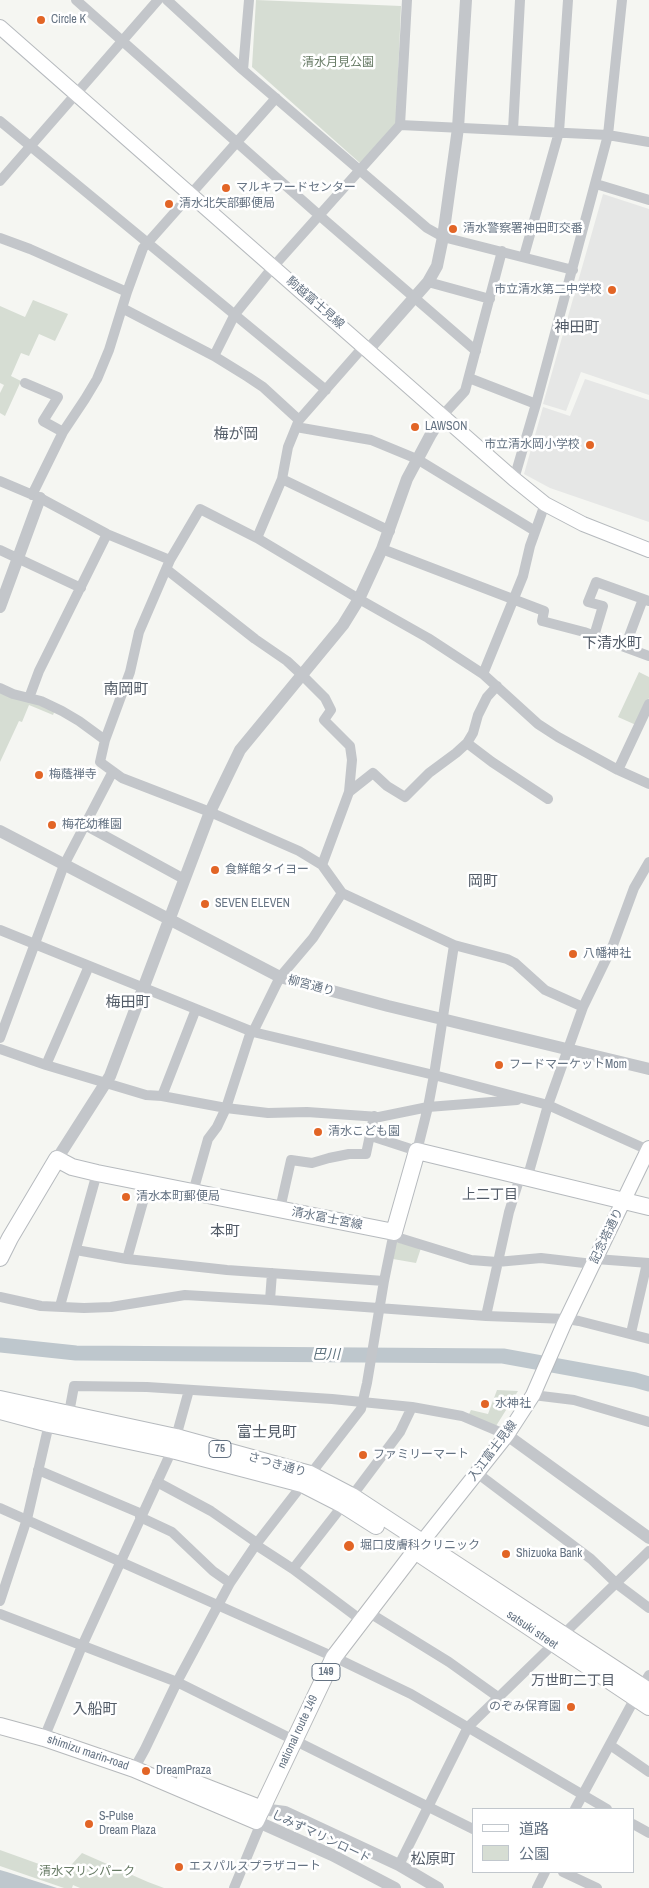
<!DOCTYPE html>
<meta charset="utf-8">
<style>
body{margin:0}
#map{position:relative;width:649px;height:1888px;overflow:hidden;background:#f5f6f2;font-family:"Archivo Narrow","Noto Sans JP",sans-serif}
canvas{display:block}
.legend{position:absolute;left:472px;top:1808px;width:162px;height:65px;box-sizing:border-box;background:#fff;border:1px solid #c1c7cd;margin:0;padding:6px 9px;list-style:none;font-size:15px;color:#657383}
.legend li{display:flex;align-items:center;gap:10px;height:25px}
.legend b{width:25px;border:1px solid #c1c7cd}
</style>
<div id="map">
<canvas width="649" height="1888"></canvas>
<ul class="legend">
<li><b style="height:6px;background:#fff"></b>道路</li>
<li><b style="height:14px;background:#d6ddd3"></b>公園</li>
</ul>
</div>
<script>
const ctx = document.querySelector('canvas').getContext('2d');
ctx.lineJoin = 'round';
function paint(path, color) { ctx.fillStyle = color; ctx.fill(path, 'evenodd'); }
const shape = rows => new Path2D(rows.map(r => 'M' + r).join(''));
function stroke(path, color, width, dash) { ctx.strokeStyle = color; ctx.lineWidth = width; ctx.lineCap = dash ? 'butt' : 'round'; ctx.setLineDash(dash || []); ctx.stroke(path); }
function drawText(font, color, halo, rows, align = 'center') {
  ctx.font = font + ' "Archivo Narrow","Noto Sans JP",sans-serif'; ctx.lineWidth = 5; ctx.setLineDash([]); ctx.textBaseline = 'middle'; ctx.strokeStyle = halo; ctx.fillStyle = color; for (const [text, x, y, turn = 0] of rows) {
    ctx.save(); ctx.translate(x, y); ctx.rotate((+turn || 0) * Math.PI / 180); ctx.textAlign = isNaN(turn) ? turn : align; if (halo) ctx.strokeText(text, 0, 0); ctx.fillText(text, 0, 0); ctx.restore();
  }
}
const built = shape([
 [603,194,649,209,649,395,581,372,566,411,543,404],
 [585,379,649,400,649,522,550,488,524,474,543,407,570,416]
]);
const green = shape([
 [256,0,401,6,396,123,360,163,252,67],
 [33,300,68,314,55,341,39,334,29,356,21,353,11,376,21,381,5,416,0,413,0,393,4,385,0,383,0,306,25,317],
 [639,672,649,677,649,698,636,725,618,717],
 [0,691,55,710,53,715,29,705,22,722,19,721,0,762],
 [396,1242,421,1248,416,1263,393,1259],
 [497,1390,518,1391,496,1426,468,1416,471,1410,488,1414],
 [0,1850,64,1873,82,1853,148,1882,164,1888,80,1888,73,1885,72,1888,64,1888,0,1866]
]);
const water = shape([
 [0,1870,7,1872,57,1888,0,1888]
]);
const river = shape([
 [0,1345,76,1353,503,1356,635,1380,649,1384]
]);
const minor = shape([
 [76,0,320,216,476,351],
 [167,0,243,70,427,228,443,237,573,270],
 [243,70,249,0],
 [0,121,326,390],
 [400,125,407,0],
 [513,130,520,0],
 [0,181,158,0],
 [596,184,649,200],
 [0,238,30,249,127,292],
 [524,256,559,132,568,0],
 [428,282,490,299],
 [122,308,214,356,248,377,263,387,299,420],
 [214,356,235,314,273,267,400,125,608,135,649,142],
 [469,378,536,404],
 [25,383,58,397,43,421,63,432],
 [442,416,465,391,502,251],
 [296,427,371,440,417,459,535,531],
 [282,479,390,531],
 [514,479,536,404,608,135,622,0],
 [0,481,40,498,107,534,170,560],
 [32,495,63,432,85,399,97,379,109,350,127,292,143,248,276,98],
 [257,538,282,479,288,447,299,420,364,346],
 [382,549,544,611,542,621,584,632,649,656],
 [0,550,81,588],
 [166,569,255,639,287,661,301,674,325,698,331,710,324,720,350,746,352,760,349,792,322,865],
 [594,636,603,606,588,602,596,582,649,601],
 [625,647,643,599],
 [483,674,523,576,530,546,545,504],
 [0,688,13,694,41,701,62,711,79,721,105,740],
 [29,698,39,671,107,534],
 [467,743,492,762,548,799],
 [618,770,649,704],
 [349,792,373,773,387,786,405,797,429,773,456,753,467,743,473,733,478,715,487,697,497,686],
 [85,825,184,879],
 [0,930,253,1032,434,1075,548,1105,648,1150],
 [454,945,507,959,515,963,545,990,583,1007],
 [253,1032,280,977,313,938,342,893],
 [0,1038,64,865,112,773],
 [0,1049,46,1065,146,1095,162,1096,226,1108,268,1113,307,1112,379,1117,428,1107,517,1100],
 [46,1065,89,966],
 [162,1096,196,1009],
 [371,1136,417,1151,428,1107,434,1075,454,945,342,893,322,865,299,851,210,812,122,778,100,762,105,740,130,672,139,632,170,560,200,509,257,538,359,599,428,638,483,674,538,724,558,737,618,770,649,784],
 [527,1179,548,1105,583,1007,613,945,634,888,649,862],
 [193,1192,208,1139,217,1127,226,1108,251,1031],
 [280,1209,291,1160,312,1163,329,1158,349,1154,366,1154,374,1116],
 [393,1236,471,1260,497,1262,541,1258,593,1264],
 [76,1250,127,1259,227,1270,384,1281],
 [127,1259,148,1184],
 [596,1259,649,1263],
 [0,1297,41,1306,84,1308,111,1307,185,1295,270,1300,486,1316,567,1319,579,1321,649,1339],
 [270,1300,272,1273],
 [60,1306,97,1173],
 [486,1316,509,1212,520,1177],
 [631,1333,647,1263],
 [533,1395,574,1400,649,1422],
 [69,1413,74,1386,147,1387,332,1399,412,1407,462,1416,507,1435],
 [176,1437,189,1390],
 [38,1470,142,1514],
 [477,1473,591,1559,617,1584,649,1608],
 [157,1482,211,1511,257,1543],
 [352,1496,400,1432,412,1407],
 [0,1508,334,1657,411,1694,607,1809],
 [140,1517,172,1532,213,1571,230,1583],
 [256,1545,293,1569,361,1620],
 [293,1569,343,1505],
 [0,1601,27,1519,49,1424],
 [368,1612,449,1662,498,1697],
 [0,1614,177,1682,473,1829],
 [44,1738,82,1646,172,1450],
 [610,1745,649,1772],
 [134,1769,145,1749,177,1682,230,1583,257,1543,361,1409,367,1383,384,1281,394,1232],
 [575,1809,635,1698,649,1675],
 [633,1824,649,1833],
 [399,1865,468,1727,649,1551],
 [563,1872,597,1888],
 [234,1888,261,1823],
 [537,1888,545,1872]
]);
const tertiary = shape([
 [368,350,428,282,437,266,443,237,458,128,466,0],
 [0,607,40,498],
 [0,831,280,977,388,1006,649,1069],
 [57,1159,110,1076,210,812,240,750,343,625,359,599,382,549,407,479,431,434,442,416],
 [507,1435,649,1538],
 [262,1809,285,1812,399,1865,438,1888],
 [256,1821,332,1855,395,1888]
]);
const secondary = shape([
 [0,27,514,479,545,504,583,524,649,550],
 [422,1542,507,1435,533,1395,564,1324,649,1148]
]);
const primary = shape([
 [0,1258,10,1238,57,1159,72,1167,97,1173,394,1232,417,1151,649,1207],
 [0,1399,176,1437,310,1474,352,1496,422,1542],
 [0,1411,49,1424,172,1450,302,1484,343,1505,376,1526]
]);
const trunk = shape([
 [418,1553,649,1707],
 [0,1726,44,1738,134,1769,256,1821,334,1657,422,1542,649,1691],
 [185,1779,262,1809]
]);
const markers = [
 [41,20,5,"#e26526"],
 [226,188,5,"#e26526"],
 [169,204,5,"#e26526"],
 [453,229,5,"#e26526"],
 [612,290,5,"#e26526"],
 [415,427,5,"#e26526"],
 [590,445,5,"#e26526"],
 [39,775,5,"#e26526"],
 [52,825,5,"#e26526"],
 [215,870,5,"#e26526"],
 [205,904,5,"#e26526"],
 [573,954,5,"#e26526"],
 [499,1065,5,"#e26526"],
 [318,1132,5,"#e26526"],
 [126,1197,5,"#e26526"],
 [485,1404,5,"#e26526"],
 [363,1455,5,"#e26526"],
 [349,1546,6,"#e26526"],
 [506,1554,5,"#e26526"],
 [571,1707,5,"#e26526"],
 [146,1771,5,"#e26526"],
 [89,1824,5,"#e26526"],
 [179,1867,5,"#e26526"]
];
const shields = [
 [220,1449,22],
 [326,1672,28]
];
const shieldNames = [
 ["75",220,1449],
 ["149",326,1672]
];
const poiNames = [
 ["Circle K",51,20],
 ["マルキフードセンター",236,188],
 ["清水北矢部郵便局",179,204],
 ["清水警察署神田町交番",463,229],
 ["市立清水第二中学校",602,290,"right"],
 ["LAWSON",425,427],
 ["市立清水岡小学校",580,445,"right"],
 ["梅蔭禅寺",49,775],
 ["梅花幼稚園",62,825],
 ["食鮮館タイヨー",225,870],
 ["SEVEN ELEVEN",215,904],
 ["八幡神社",583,954],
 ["フードマーケットMom",509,1065],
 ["清水こども園",328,1132],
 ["清水本町郵便局",136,1197],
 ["水神社",495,1404],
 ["ファミリーマート",373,1455],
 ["堀口皮膚科クリニック",360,1546],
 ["Shizuoka Bank",516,1554],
 ["のぞみ保育園",561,1707,"right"],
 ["DreamPraza",156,1771],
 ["S-Pulse",99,1817],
 ["Dream Plaza",99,1831],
 ["エスパルスプラザコート",189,1867]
];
const parkNames = [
 ["清水月見公園",338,63],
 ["清水マリンパーク",87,1872]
];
const streetNames = [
 ["駒越富士見線",315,303,41],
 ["柳宮通り",311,986,15],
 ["清水富士宮線",327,1219,11],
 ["記念塔通り",607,1236,-64],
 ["入江富士見線",493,1451,-53],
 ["さつき通り",277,1465,16],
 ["satsuki street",532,1630,34],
 ["national route 149",298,1732,-65],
 ["shimizu marin-road",88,1753,19],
 ["しみずマリンロード",321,1837,25]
];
const neighbourhoodNames = [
 ["上二丁目",490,1195],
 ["万世町二丁目",573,1681]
];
const waterNames = [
 ["巴川",326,1355]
];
const quarterNames = [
 ["神田町",577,328],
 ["梅が岡",236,435],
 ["下清水町",612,644],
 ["南岡町",126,690],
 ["岡町",483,882],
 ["梅田町",128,1003],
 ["本町",225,1232],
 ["富士見町",267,1433],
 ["入船町",95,1710],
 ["松原町",433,1860]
];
paint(built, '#e6e7e6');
paint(green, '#d6ddd3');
paint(water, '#bec7cd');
stroke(river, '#bec7cd', 15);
stroke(secondary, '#b6babe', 16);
stroke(primary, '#b6babe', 18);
stroke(trunk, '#b6b9bc', 18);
stroke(minor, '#c3c6ca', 10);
stroke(tertiary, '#c3c6ca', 12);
stroke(secondary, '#fff', 14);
stroke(primary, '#fff', 16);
stroke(trunk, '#fff', 16);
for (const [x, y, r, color] of markers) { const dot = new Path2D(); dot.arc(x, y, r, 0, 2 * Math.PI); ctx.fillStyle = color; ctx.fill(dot); stroke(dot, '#fff', 2); }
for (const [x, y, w] of shields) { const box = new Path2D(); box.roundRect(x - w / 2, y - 8.5, w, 17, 4); ctx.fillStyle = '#fff'; ctx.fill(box); stroke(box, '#657383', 1); }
drawText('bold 11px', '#657383', null, shieldNames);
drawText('12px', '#657383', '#fff', poiNames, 'left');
drawText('12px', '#667a64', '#fff', parkNames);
drawText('12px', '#657383', '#fff', streetNames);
drawText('14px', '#535c68', '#fff', neighbourhoodNames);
drawText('italic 14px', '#60747f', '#fff', waterNames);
drawText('15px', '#535c68', '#fff', quarterNames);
</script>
